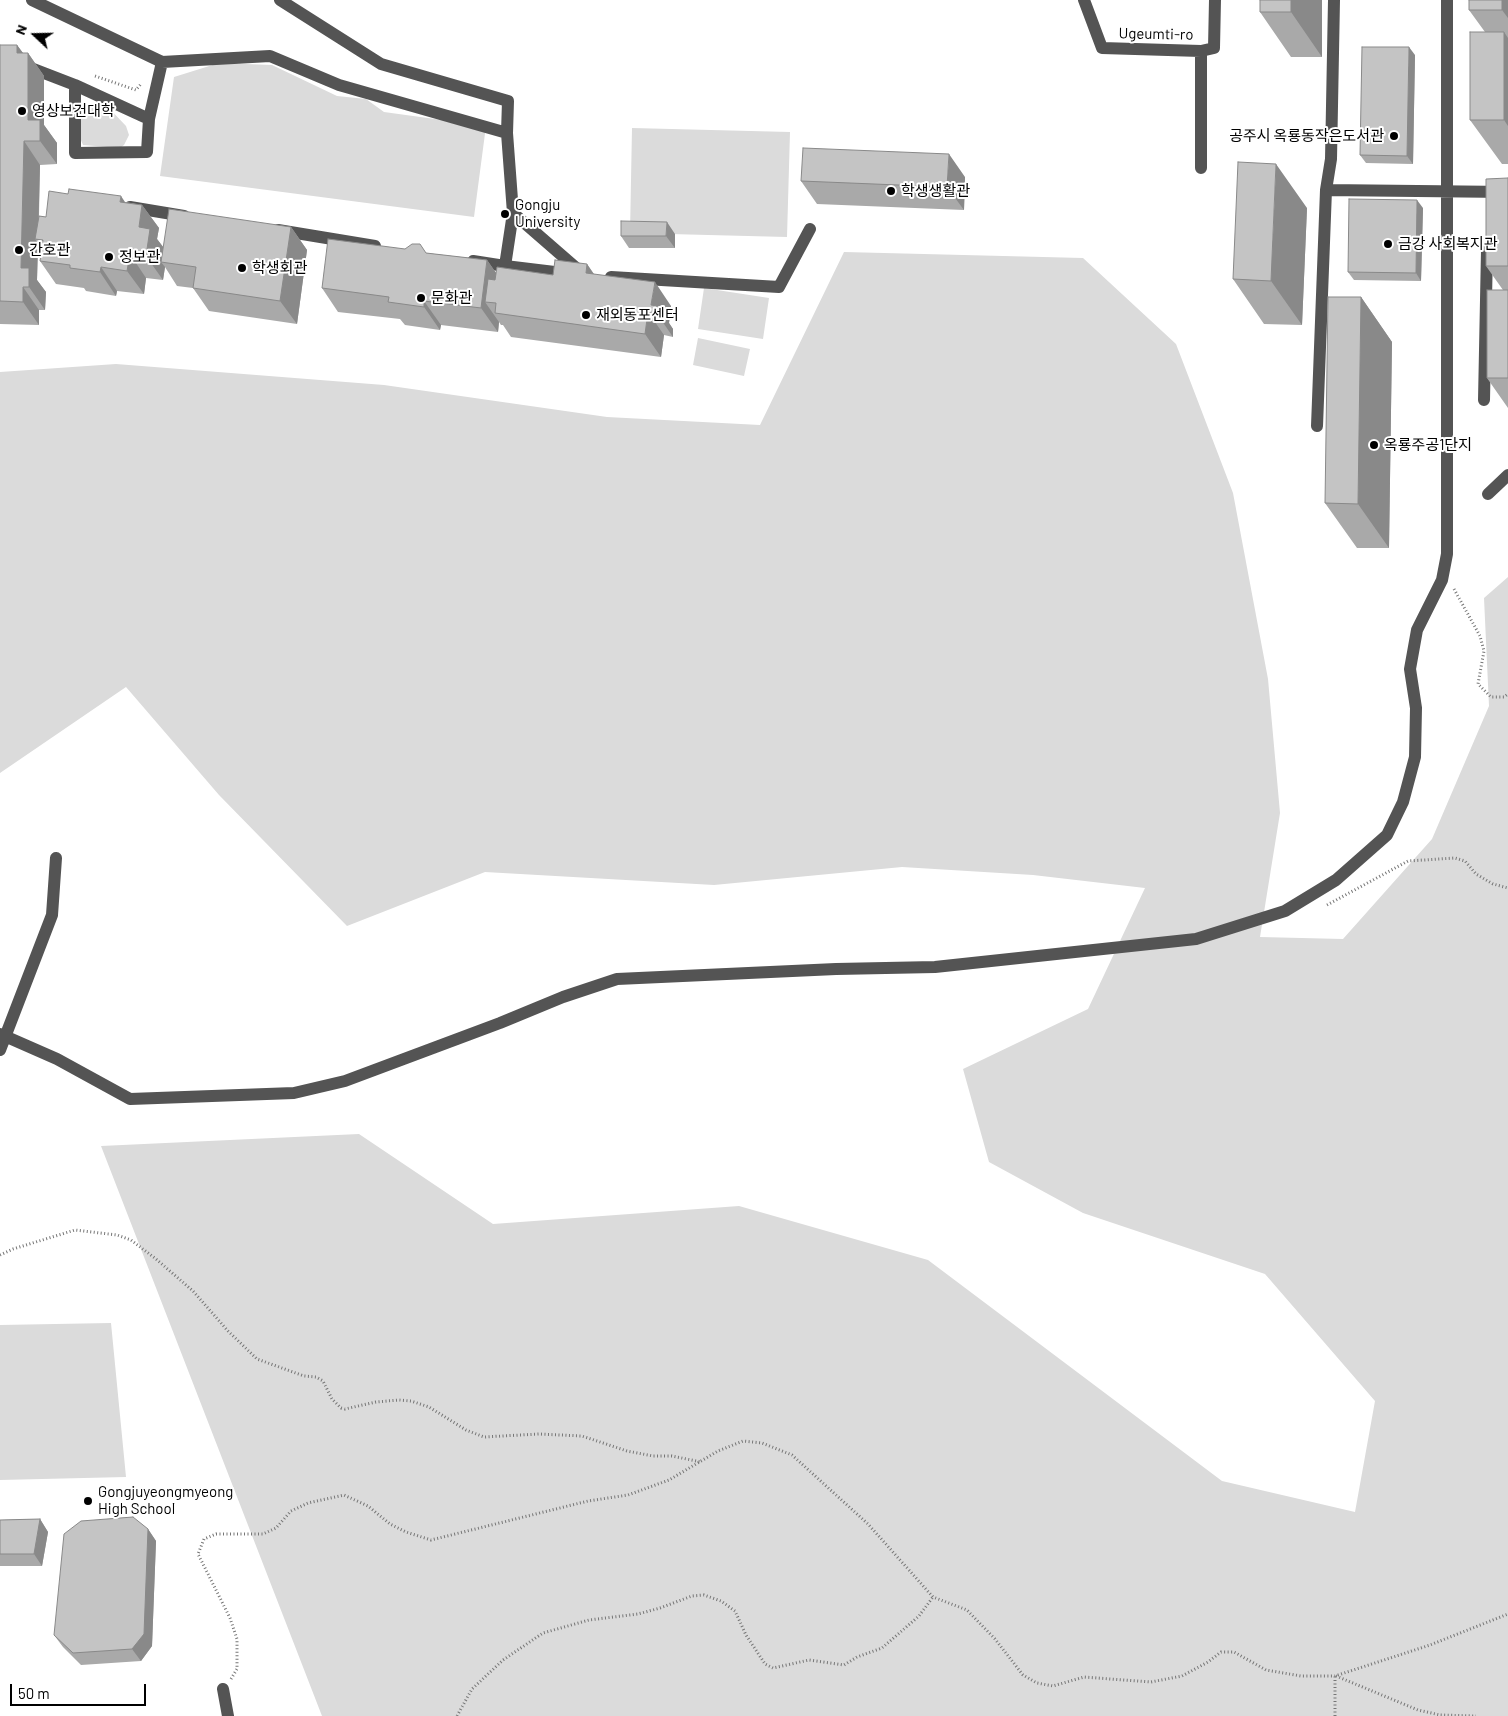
<!DOCTYPE html>
<meta charset="utf-8">
<style>
body{margin:0}
#map{position:relative;width:1508px;height:1716px;overflow:hidden;background:#fff;font-family:Barlow,sans-serif}
canvas{display:block}
.north{position:absolute;left:10px;top:10px;width:50px;height:50px;-webkit-text-stroke:4px #fff;paint-order:stroke;rotate:291deg;font-size:14px;font-weight:700;line-height:20px;text-align:center;color:#000}
.north::after{content:'';display:block;margin:auto;width:18px;height:22px;background:#000;clip-path:polygon(50% 0,100% 100%,50% 72%,0 100%)}
.scale{position:absolute;left:10px;top:1684px;width:136px;height:22px;box-sizing:border-box;border:2px solid #000;border-top:0;padding-left:6px;font-size:15px;line-height:18px;white-space:nowrap;color:#000;-webkit-text-stroke:4px #fff;paint-order:stroke}
</style>
<div id="map">
<canvas width="1508" height="1716"></canvas>
<div class="north">N</div>
<div class="scale">50 m</div>
</div>
<script>
const ctx = document.querySelector('canvas').getContext('2d');
ctx.lineJoin = 'round';
function paint(path, color) { ctx.fillStyle = color; ctx.fill(path, 'evenodd'); }
const shape = rows => new Path2D(rows.map(r => 'M' + r).join(''));
function stroke(path, color, width, dash) { ctx.strokeStyle = color; ctx.lineWidth = width; ctx.lineCap = dash ? 'butt' : 'round'; ctx.setLineDash(dash || []); ctx.stroke(path); }
function drawText(font, color, halo, rows, align = 'center') {
  ctx.font = font + ' Barlow,"Noto Sans KR",sans-serif'; ctx.lineWidth = 4; ctx.setLineDash([]); ctx.textBaseline = 'middle'; ctx.strokeStyle = halo; ctx.fillStyle = color; for (const [text, x, y, turn = 0] of rows) {
    ctx.save(); ctx.translate(x, y); ctx.rotate((+turn || 0) * Math.PI / 180); ctx.textAlign = isNaN(turn) ? turn : align; if (halo) ctx.strokeText(text, 0, 0); ctx.fillText(text, 0, 0); ctx.restore();
  }
}
const green = shape([
 [219,63,272,65,337,96,366,99,384,112,486,126,474,217,160,176,174,77],
 [82,104,106,105,126,126,129,135,124,145,120,148,83,145,80,138],
 [632,128,790,132,787,237,630,233],
 [844,252,1083,258,1176,344,1233,493,1268,679,1280,813,1260,937,1343,939,1432,839,1489,706,1484,598,1508,577,1508,1716,322,1716,101,1146,359,1134,493,1224,739,1206,928,1260,1222,1481,1355,1512,1375,1401,1265,1274,1083,1213,989,1162,963,1069,1088,1009,1145,888,1033,875,902,867,714,885,485,872,347,926,219,795,126,687,0,773,0,372,116,364,384,385,607,417,760,425],
 [704,288,769,298,763,339,698,329],
 [698,338,750,349,744,376,693,365],
 [111,1323,126,1477,0,1480,0,1325]
]);
const path = shape([
 [95,76,136,90,141,84],
 [1454,589,1480,636,1484,651,1478,684,1491,697,1504,697,1508,694],
 [1327,905,1408,861,1455,858,1465,861,1476,874,1493,884,1508,888],
 [0,1255,13,1249,75,1230,117,1235,131,1240,156,1259,193,1291,228,1331,257,1359,304,1376,316,1377,323,1381,332,1399,341,1408,345,1409,376,1402,399,1400,411,1401,429,1407,466,1430,484,1437,539,1434,582,1436,627,1451,653,1456,672,1456,701,1462],
 [1336,1676,1418,1710,1440,1715,1476,1716],
 [231,1679,237,1669,237,1639,230,1618,198,1554,204,1539,216,1534,263,1534,276,1528,291,1511,308,1503,344,1495,368,1506,390,1524,406,1532,431,1540,588,1501,628,1495,669,1480,718,1451,743,1441,762,1443,792,1455,868,1524,933,1597,967,1610,995,1639,1023,1675,1037,1683,1053,1686,1084,1677,1151,1682,1182,1676,1208,1662,1221,1652,1234,1652,1266,1670,1301,1676,1335,1676,1430,1645,1508,1614],
 [457,1716,472,1689,503,1660,543,1633,589,1620,638,1614,660,1608,692,1596,704,1595,721,1601,735,1611,746,1635,765,1664,773,1668,809,1660,844,1665,857,1657,882,1648,919,1616,933,1597],
 [1335,1716,1335,1676]
]);
const minor = shape([
 [32,0,162,62,270,56,339,85,507,133,513,213,582,273],
 [280,0,381,64,508,101,507,133],
 [1084,0,1102,48,1201,51,1214,48,1215,0],
 [1201,51,1201,168],
 [0,56,75,85,75,153,147,152,149,119,162,62],
 [75,85,149,119],
 [1326,190,1508,192],
 [130,207,184,216],
 [513,213,505,266,571,274],
 [278,230,375,246],
 [473,261,505,266],
 [611,277,779,287,810,229],
 [1484,400,1487,250],
 [1317,426,1326,190,1331,159,1334,0],
 [1488,494,1508,475],
 [0,1034,57,1059,130,1099,294,1093,345,1081,500,1023,563,997,617,979,836,969,935,967,1196,939,1285,911,1336,880,1387,835,1403,802,1415,757,1416,708,1410,669,1417,630,1442,580,1447,554,1447,0],
 [0,1050,52,915,56,858],
 [223,1689,228,1716]
]);
const wall = shape([
 [1322,0,1322,57,1291,57,1260,12],
 [1508,0,1508,164,1502,164,1470,120,1485,32,1469,10],
 [0,45,17,45,23,53,28,53,44,76,44,125,57,143,57,164,40,165,39,216,46,217,125,202,142,205,159,228,157,239,163,247,291,227,307,250,297,324,209,311,193,288,177,286,165,267,163,280,146,278,144,294,117,291,116,296,86,291,84,288,56,284,40,261,42,248,38,244,37,280,46,292,45,310,39,310,39,325,0,324],
 [1415,55,1413,164,1366,163,1360,155],
 [965,177,964,210,817,204,801,181],
 [1508,178,1508,408,1487,378,1503,290,1486,266],
 [1307,208,1302,325,1264,324,1233,279],
 [1423,208,1421,281,1354,280,1348,272],
 [675,234,675,248,629,248,621,236],
 [426,253,487,260,496,273,553,275,587,264,594,274,671,306,669,323,673,329,673,337,664,335,661,357,511,337,503,325,501,325,499,322,498,332,441,325,440,330,405,325,400,319,338,312,322,288],
 [1361,297,1392,342,1389,548,1357,548,1325,503],
 [40,1519,48,1532,42,1566,0,1566,0,1520],
 [148,1529,156,1541,152,1646,141,1661,81,1665,63,1647,54,1635]
]);
const shadedWall = shape([
 [1291,0,1322,0,1322,57,1291,12],
 [1502,0,1508,0,1508,18,1502,10],
 [1504,32,1508,38,1508,126,1504,120],
 [17,45,28,60,28,53,44,76,44,125,57,143,57,164,40,141,28,120,17,53],
 [1409,47,1415,55,1413,164,1407,156],
 [24,141,40,165,38,240,35,239,38,244,37,280,46,292,45,310,29,287,21,268],
 [949,154,965,177,964,210,947,187],
 [1276,164,1307,208,1302,325,1271,281],
 [121,196,137,220,120,202],
 [1417,200,1423,208,1421,281,1416,273],
 [142,205,159,228,157,239,167,252,161,262,165,267,163,280,146,256,139,227],
 [667,222,675,234,675,248,666,236],
 [291,227,307,250,297,324,280,301],
 [130,254,146,278,144,294,127,271],
 [487,260,504,284,485,302,499,322,498,332,481,308],
 [587,264,603,288,586,273],
 [101,267,117,291,116,296,100,272],
 [655,282,671,306,669,323,673,329,673,337,651,305],
 [23,287,39,310,39,325,23,302],
 [1361,297,1392,342,1389,548,1358,504],
 [424,301,441,325,440,330,424,307],
 [648,312,664,335,661,357,645,334],
 [40,1519,48,1532,42,1566,34,1554],
 [148,1529,156,1541,152,1646,141,1661,132,1649]
]);
const building = shape([
 [1260,0,1291,0,1291,12,1260,12,1260,0],
 [1469,0,1502,0,1502,10,1469,10,1469,0],
 [1470,32,1504,32,1504,120,1470,120,1470,32],
 [0,45,17,45,17,53,28,53,28,120,40,120,40,141,24,141,21,268,29,268,29,287,23,287,23,302,0,301,0,45],
 [1362,47,1409,47,1407,156,1360,155,1362,47],
 [803,148,949,154,947,187,801,181,803,148],
 [1238,162,1276,164,1271,281,1233,279,1238,162],
 [1508,178,1508,266,1486,266,1486,179,1508,178],
 [69,189,121,196,120,202,142,205,139,227,150,229,146,256,130,254,127,271,101,267,100,272,70,268,70,265,40,261,43,240,35,239,39,216,46,217,49,191,68,194,69,189],
 [1349,199,1417,200,1416,273,1348,272,1349,199],
 [169,209,291,227,280,301,193,288,196,267,161,262,169,209],
 [621,221,667,222,666,236,621,236,621,221],
 [328,239,405,249,412,244,420,244,426,253,487,260,481,308,424,301,424,307,388,302,389,297,322,288,328,239],
 [555,260,587,264,586,273,655,282,651,305,657,306,656,313,648,312,645,334,495,313,496,303,485,302,488,279,495,280,497,267,553,275,555,260],
 [1487,290,1508,290,1508,378,1487,378,1487,290],
 [1328,297,1361,297,1358,504,1325,503,1328,297],
 [133,1517,148,1529,144,1634,132,1649,73,1653,54,1635,64,1534,81,1521,133,1517],
 [40,1519,34,1554,0,1554,0,1520,40,1519]
]);
const markers = [
 [22,111,5,"#000"],
 [1394,136,5,"#000"],
 [891,191,5,"#000"],
 [505,214,5,"#000"],
 [1388,244,5,"#000"],
 [19,250,5,"#000"],
 [109,257,5,"#000"],
 [242,268,5,"#000"],
 [421,298,5,"#000"],
 [586,315,5,"#000"],
 [1374,445,5,"#000"],
 [88,1501,5,"#000"]
];
const streetNames = [
 ["Ugeumti-ro",1156,34,1]
];
const poiNames = [
 ["영상보건대학",32,111],
 ["공주시 옥룡동작은도서관",1384,136,"right"],
 ["학생생활관",901,191],
 ["Gongju",515,205],
 ["University",515,222],
 ["금강 사회복지관",1398,244],
 ["간호관",29,250],
 ["정보관",119,257],
 ["학생회관",252,268],
 ["문화관",431,298],
 ["재외동포센터",596,315],
 ["옥룡주공1단지",1384,445],
 ["Gongjuyeongmyeong",98,1492],
 ["High School",98,1509]
];
paint(green, '#dbdbdb');
stroke(path, '#767676', 3, [1, 2.5]);
stroke(minor, '#545454', 12);
paint(wall, '#a9a9a9');
paint(shadedWall, '#898989');
paint(building, '#c4c4c4');
stroke(building, '#898989', 1);
for (const [x, y, r, color] of markers) { const dot = new Path2D(); dot.arc(x, y, r, 0, 2 * Math.PI); ctx.fillStyle = color; ctx.fill(dot); stroke(dot, '#fff', 2); }
drawText('15px', '#000', '#fff', streetNames);
drawText('15px', '#000', '#fff', poiNames, 'left');
</script>
